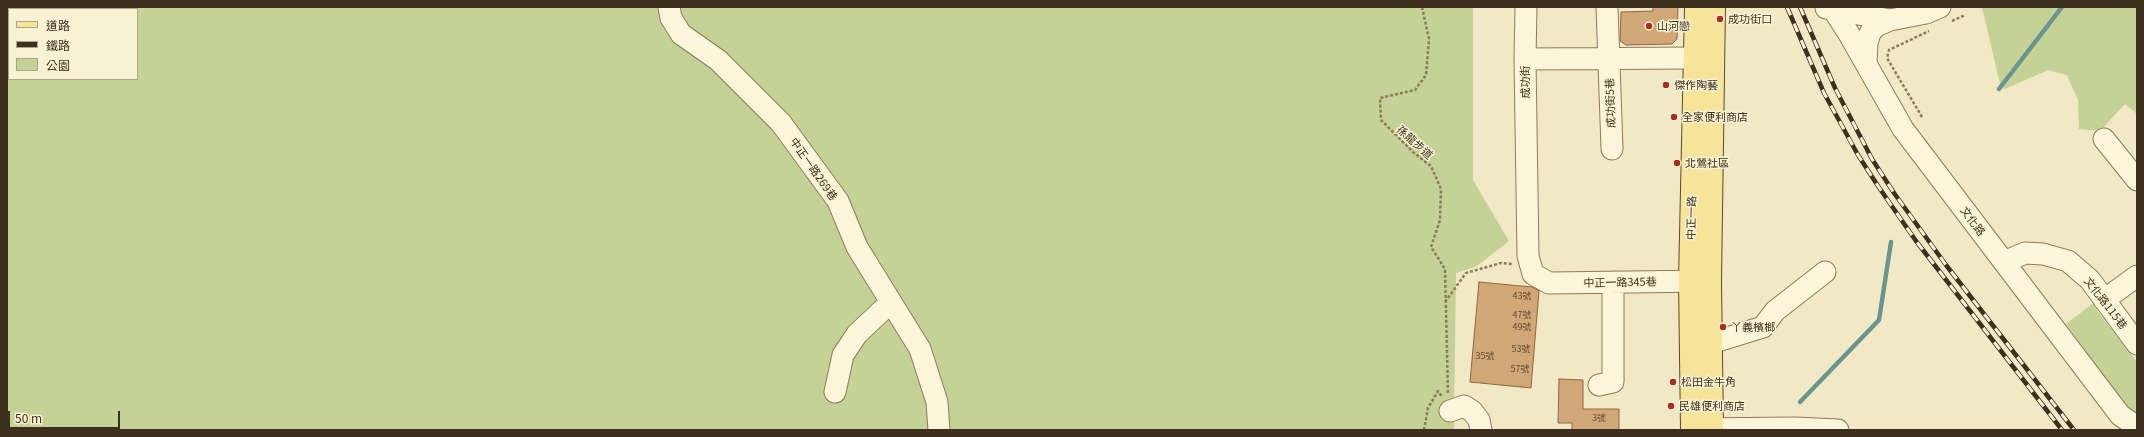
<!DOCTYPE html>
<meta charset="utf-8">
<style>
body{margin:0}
#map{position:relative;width:2144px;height:437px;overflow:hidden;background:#f1e9c5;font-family:Georgia,"Noto Sans TC",serif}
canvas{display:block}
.frame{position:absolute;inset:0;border:8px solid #3d301e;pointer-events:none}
.legend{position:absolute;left:8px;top:8px;width:130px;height:72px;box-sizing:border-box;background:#f8f2d5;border:1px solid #ada48c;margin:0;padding:5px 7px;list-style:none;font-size:12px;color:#3d301e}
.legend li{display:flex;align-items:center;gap:8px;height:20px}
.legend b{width:20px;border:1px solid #ada48c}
.scale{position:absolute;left:8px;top:411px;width:112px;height:18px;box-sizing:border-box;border:2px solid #3d301e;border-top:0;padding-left:5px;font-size:12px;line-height:14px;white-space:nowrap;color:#3d301e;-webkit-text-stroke:3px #f8f2d5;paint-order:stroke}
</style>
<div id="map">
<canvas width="2144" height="437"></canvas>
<div class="frame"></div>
<ul class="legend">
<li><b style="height:5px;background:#f7e49b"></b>道路</li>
<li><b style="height:5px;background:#3d301e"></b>鐵路</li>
<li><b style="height:11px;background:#c4d197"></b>公園</li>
</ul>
<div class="scale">50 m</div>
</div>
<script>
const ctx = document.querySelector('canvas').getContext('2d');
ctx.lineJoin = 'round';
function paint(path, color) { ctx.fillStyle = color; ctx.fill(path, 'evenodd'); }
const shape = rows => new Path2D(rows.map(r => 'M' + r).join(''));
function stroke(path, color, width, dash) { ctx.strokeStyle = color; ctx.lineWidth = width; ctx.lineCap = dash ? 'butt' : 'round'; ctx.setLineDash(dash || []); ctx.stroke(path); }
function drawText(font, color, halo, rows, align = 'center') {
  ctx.font = font + ' Georgia,"Noto Sans TC",serif'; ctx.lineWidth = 3; ctx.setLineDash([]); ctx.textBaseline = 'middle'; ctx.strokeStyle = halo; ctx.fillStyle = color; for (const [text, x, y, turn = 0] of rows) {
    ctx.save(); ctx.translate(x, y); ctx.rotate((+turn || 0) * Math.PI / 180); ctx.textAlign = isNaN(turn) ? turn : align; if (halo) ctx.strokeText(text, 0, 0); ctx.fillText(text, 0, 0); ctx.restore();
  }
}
const green = shape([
 [7,7,1473,7,1473,180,1509,241,1477,266,1456,273,1454,430,7,430],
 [9,9,137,9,137,79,9,79],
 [1982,7,2137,7,2137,114,2125,104,2100,131,2079,129,2078,100,2067,75,2048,70,2005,89,2000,84],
 [2092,304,2137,362,2137,415,2127,407,2066,324]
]);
const stream = shape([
 [1999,89,2062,7],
 [1800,402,1879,320,1891,242]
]);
const building = shape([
 [1653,7,1678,7,1677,39,1672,44,1626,45,1620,41,1621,12,1653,11,1653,7],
 [1479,282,1532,287,1539,291,1531,388,1470,382,1479,282],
 [1559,379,1583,380,1583,409,1619,409,1619,430,1572,430,1572,423,1558,423,1559,379]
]);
const path = shape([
 [1422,7,1429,39,1426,75,1415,90,1380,98,1381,120,1414,153,1431,166,1441,189,1440,220,1431,247,1445,269,1448,393],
 [1952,21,1965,15],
 [1922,117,1887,58,1889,50,1929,31],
 [1445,302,1466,273,1501,263,1512,264],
 [1424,430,1428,408,1438,391,1442,397]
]);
const minor = shape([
 [669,7,671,18,681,34,718,60,781,123,838,201,857,247,920,349,937,402,939,430],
 [1607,7,1612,149],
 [1826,8,1890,20],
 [1833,9,1849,34,1903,129,2120,415,2137,427],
 [1695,58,1525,59,1528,256,1533,274,1549,283,1707,281],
 [1525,59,1526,7],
 [1866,64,1867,43,1870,33,1876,26,1890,20,1926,13,1940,7],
 [2104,139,2137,180],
 [2004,262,2025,253,2043,254,2068,261,2090,280,2137,344],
 [2104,300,2137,276],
 [1711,343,1763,327,1775,311,1825,272],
 [1599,385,1613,382,1613,282],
 [835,392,843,355,857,334,891,302],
 [1450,411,1464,406,1472,411,1479,420,1481,430],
 [1694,429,1795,428,1838,430]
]);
const major = shape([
 [1692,430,1690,281,1696,7],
 [1712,430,1710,281,1714,7]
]);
const rail = shape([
 [1787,7,1824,93,1858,155,1878,186,1916,241,2062,430],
 [1800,7,1835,88,1872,159,1894,193,1946,265,2074,430]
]);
const markers = [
 [1720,19,4,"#a23124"],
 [1649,26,4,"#a23124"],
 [1666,85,4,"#a23124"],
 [1674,117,4,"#a23124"],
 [1677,163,4,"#a23124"],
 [1723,327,4,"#a23124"],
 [1673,382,4,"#a23124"],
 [1671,406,4,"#a23124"]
];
const numberNames = [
 ["43號",1522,296],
 ["47號",1522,315],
 ["49號",1522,327],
 ["53號",1521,349],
 ["35號",1485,356],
 ["57號",1520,369],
 ["3號",1599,418]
];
const poiNames = [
 ["成功街口",1728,19],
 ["山河戀",1657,26],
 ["傑作陶藝",1674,85],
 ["全家便利商店",1682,117],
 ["北鶯社區",1685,163],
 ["丫義檳榔",1731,327],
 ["松田金牛角",1681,382],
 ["民雄便利商店",1679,406]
];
const streetNames = [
 ["成功街",1525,82,-91],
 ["成功街5巷",1610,103,-92],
 ["孫龍步道",1415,142,42],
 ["中正一路269巷",814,169,55],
 ["中正一路",1691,218,-89],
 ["文化路",1973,221,53],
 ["中正一路345巷",1620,282,-1],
 ["文化路115巷",2106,303,52]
];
paint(green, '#c4d197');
stroke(stream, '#6c948e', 4.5);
paint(building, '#d2a778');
stroke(building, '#8f663d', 1);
stroke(minor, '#8e7b59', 23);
stroke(major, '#5c482d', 24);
stroke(path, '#8e7b59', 2.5, [3, 2]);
stroke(minor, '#fbf5d9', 21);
stroke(major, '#f7e49b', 22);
stroke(rail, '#3d301e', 4.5);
stroke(rail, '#f8f2d5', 3, [9]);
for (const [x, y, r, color] of markers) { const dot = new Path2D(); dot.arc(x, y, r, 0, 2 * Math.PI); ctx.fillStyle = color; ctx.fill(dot); stroke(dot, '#f8f2d5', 1.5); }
drawText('9px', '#624e34', null, numberNames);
drawText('11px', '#3d301e', '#f8f2d5', poiNames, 'left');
drawText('11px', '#3d301e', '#f8f2d5', streetNames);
</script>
